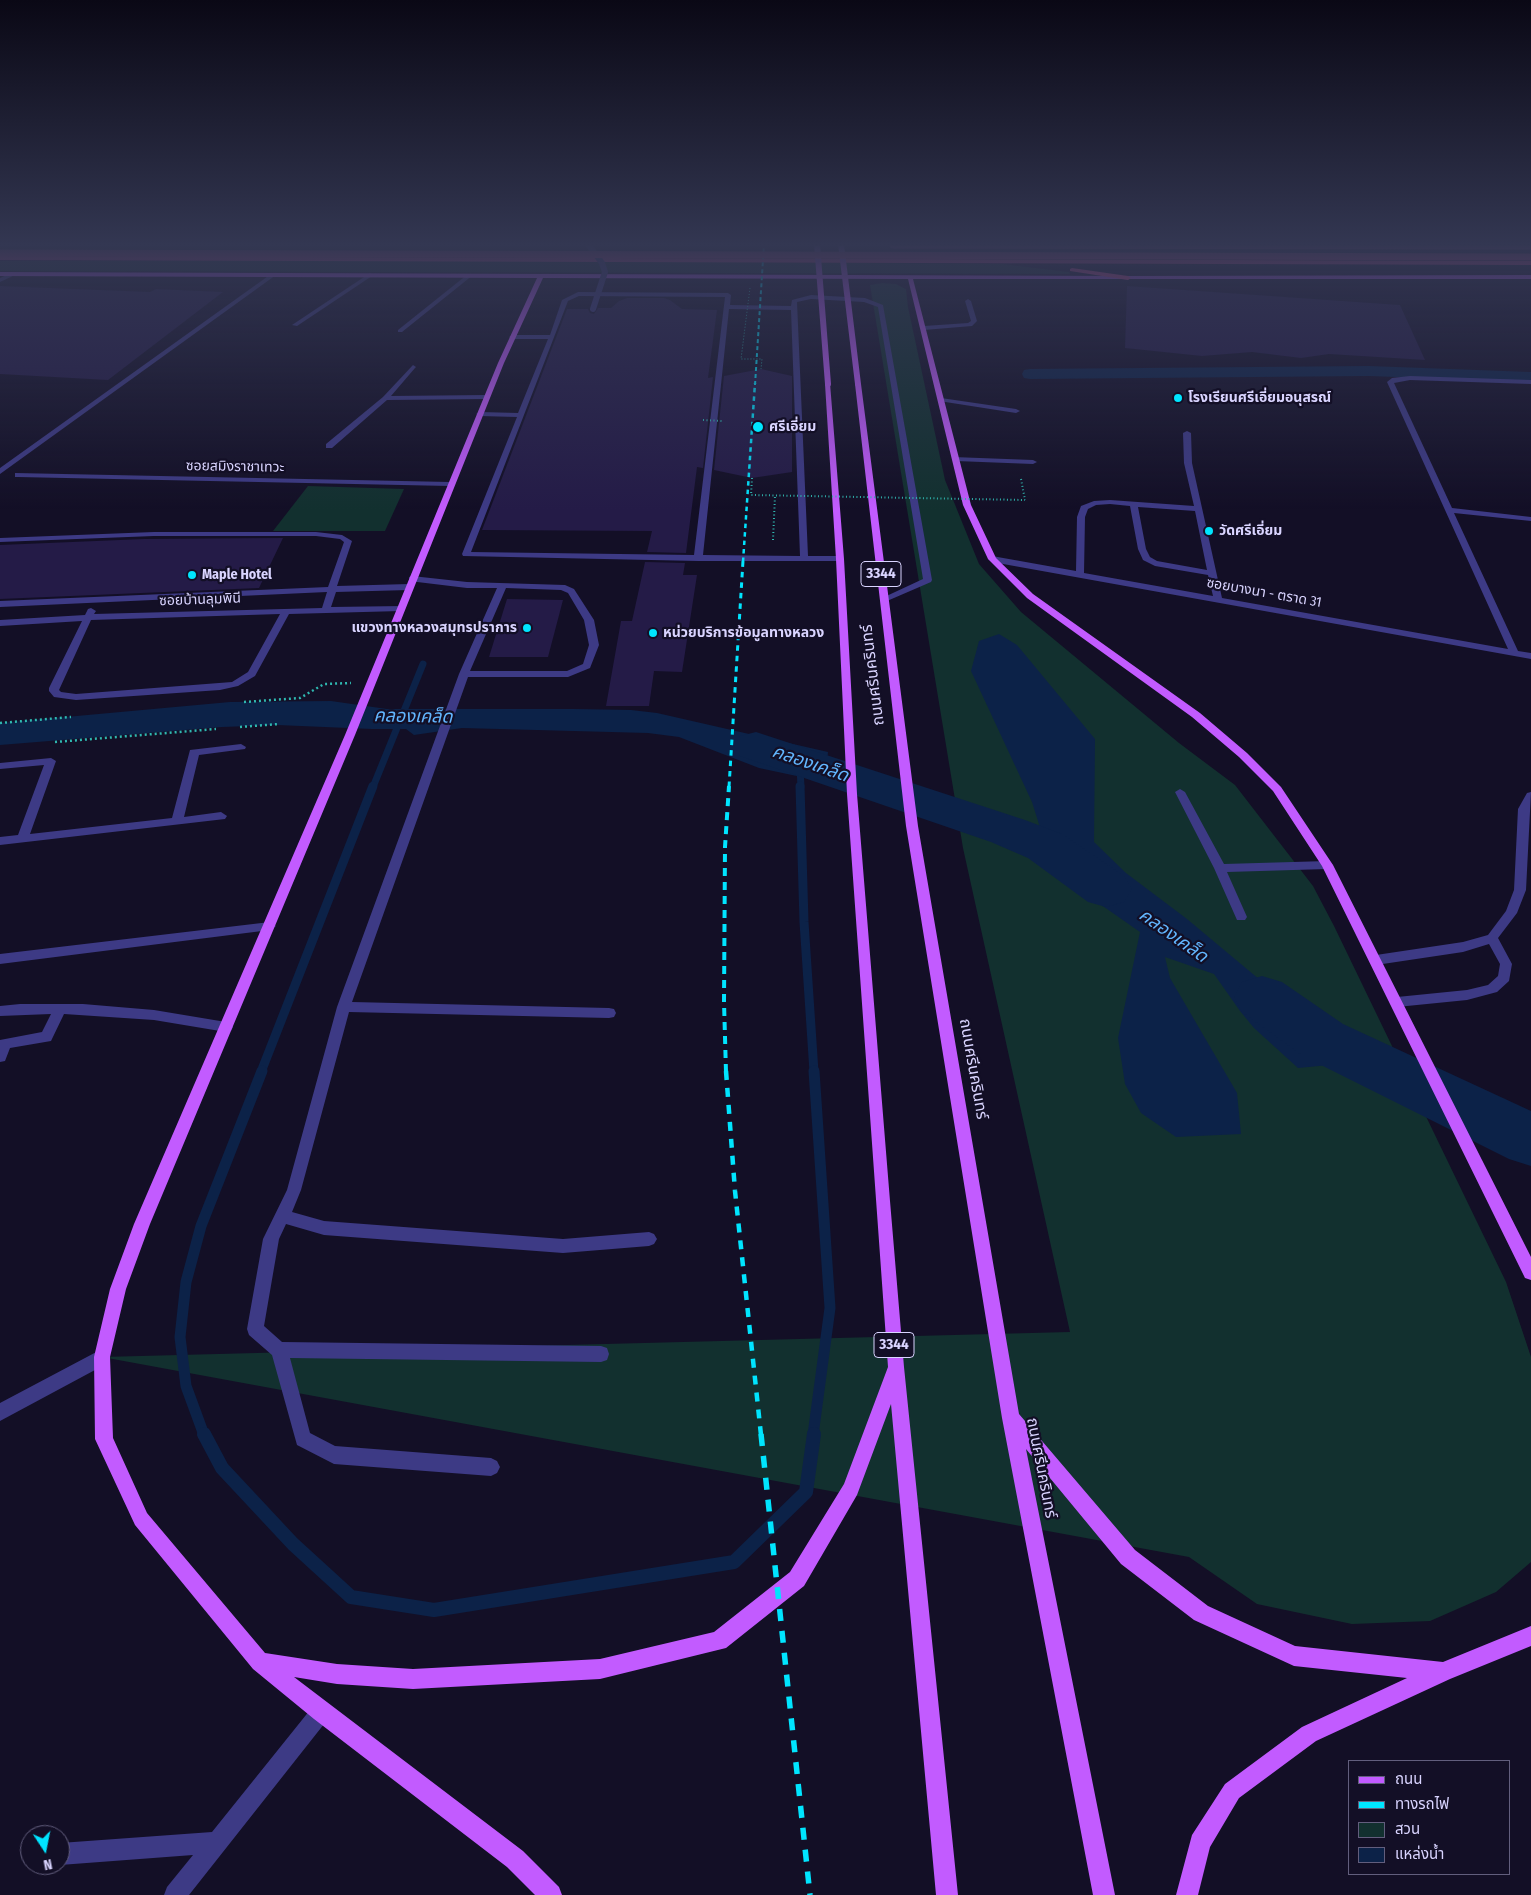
<!DOCTYPE html>
<meta charset="utf-8">
<style>
body{margin:0}
#map{position:relative;width:1531px;height:1895px;overflow:hidden;background:#130f26;font-family:"Fira Sans Condensed","Noto Sans Thai",sans-serif}
canvas{display:block}
.legend{position:absolute;left:1348px;top:1760px;width:162px;height:115px;box-sizing:border-box;background:#130f26;border:1px solid #625e7d;margin:0;padding:6px 9px;list-style:none;font-size:15px;color:#d9d4ff}
.legend li{display:flex;align-items:center;gap:10px;height:25px}
.legend b{width:25px;border:1px solid #625e7d}
.north{position:absolute;left:20px;top:1825px;width:50px;height:50px;box-sizing:border-box;background:#130f26;border:1px solid #625e7d;border-radius:50%;rotate:169deg;font-size:14px;font-weight:700;line-height:20px;text-align:center;color:#d9d4ff}
.north::after{content:'';display:block;margin:auto;width:18px;height:22px;background:#00e5ff;clip-path:polygon(50% 0,100% 100%,50% 72%,0 100%)}
</style>
<div id="map">
<canvas width="1531" height="1895"></canvas>
<ul class="legend">
<li><b style="height:6px;background:#c25bff"></b>ถนน</li>
<li><b style="height:6px;background:#00e5ff"></b>ทางรถไฟ</li>
<li><b style="height:14px;background:#12302f"></b>สวน</li>
<li><b style="height:14px;background:#0c2248"></b>แหล่งน้ำ</li>
</ul>
<div class="north">N</div>
</div>
<script>
const ctx = document.querySelector('canvas').getContext('2d');
ctx.lineJoin = 'round';
function paint(path, color) { ctx.fillStyle = color; ctx.fill(path, 'evenodd'); }
const shape = rows => new Path2D(rows.map(r => 'M' + r).join(''));
function stroke(path, color, width, dash) { ctx.strokeStyle = color; ctx.lineWidth = width; ctx.lineCap = dash ? 'butt' : 'round'; ctx.setLineDash(dash || []); ctx.stroke(path); }
function drawText(font, color, halo, rows, align = 'center') {
  ctx.font = font + ' "Fira Sans Condensed","Noto Sans Thai",sans-serif'; ctx.lineWidth = 4.5; ctx.setLineDash([]); ctx.textBaseline = 'middle'; ctx.strokeStyle = halo; ctx.fillStyle = color; for (const [text, x, y, turn = 0] of rows) {
    ctx.save(); ctx.translate(x, y); ctx.rotate((+turn || 0) * Math.PI / 180); ctx.textAlign = isNaN(turn) ? turn : align; if (halo) ctx.strokeText(text, 0, 0); ctx.fillText(text, 0, 0); ctx.restore();
  }
}
const green = shape([
 [0,261,587,261,1003,264,1069,272,1070,274,0,271],
 [882,283,896,284,906,289,908,307,945,480,979,564,1021,612,1179,743,1235,785,1313,886,1334,926,1506,1282,1531,1357,1531,1562,1496,1592,1430,1621,1352,1624,1257,1604,1189,1557,102,1357,1070,1332,963,848,870,285],
 [308,486,404,489,385,531,273,531]
]);
const water = shape([
 [999,634,1017,645,1095,739,1094,842,1126,873,1187,919,1308,1020,1340,1064,1298,1068,1254,1028,1240,1011,1214,974,1165,957,1170,978,1237,1093,1241,1134,1176,1137,1141,1113,1125,1084,1118,1038,1140,932,1054,872,1032,802,971,671,979,641],
 [331,701,387,709,574,709,631,710,657,713,828,752,825,782,759,768,679,737,648,733,462,728,414,735,406,729,372,729,277,725,222,727,0,745,0,723,230,702]
]);
const streamFar3 = shape([
 [800,767,801,787],
 [373,787,423,664]
]);
const streamFar2 = shape([
 [800,786,804,922,814,1072],
 [261,1072,373,786]
]);
const streamFar1 = shape([
 [204,1435,186,1386,180,1337,186,1282,201,1226,262,1071],
 [813,1435,830,1308,814,1071]
]);
const stream = shape([
 [204,1434,222,1468,293,1544,351,1597,434,1610,734,1562,806,1492,814,1434]
]);
const canal = shape([
 [1369,366,1531,372,1531,382,1369,376,1030,379,1024,378,1022,374,1024,370,1030,369,1369,366]
]);
const river = shape([
 [756,732,1025,820,1062,834,1124,876,1132,889,1124,902,1106,907,1088,902,1028,858,991,842,740,756,734,746,740,736,756,732],
 [1262,976,1282,982,1343,1024,1531,1111,1531,1166,1509,1159,1303,1056,1242,1012,1234,997,1242,982,1262,976]
]);
const building = shape([
 [0,286,150,292,156,289,223,292,108,380,0,374],
 [1127,286,1400,305,1425,360,1329,354,1301,358,1252,352,1202,356,1125,348],
 [627,298,664,298,670,300,682,309,717,310,708,378,713,377,703,468,697,467,686,553,647,552,652,531,482,530,567,309,588,309,590,313,594,314,598,308,611,308,619,301],
 [761,369,792,376,792,472,752,478,714,470,724,376],
 [283,538,259,588,0,599,0,545,144,539],
 [645,562,685,563,683,575,697,575,682,672,654,671,649,706,606,706,621,621,632,621],
 [507,599,563,600,548,657,489,657]
]);
const pathFar1 = shape([
 [1021,479,1025,500],
 [773,540,775,496]
]);
const path = shape([
 [244,702,300,698,324,684,351,683],
 [0,723,71,717],
 [240,727,279,724],
 [55,742,216,729]
]);
const minor = shape([
 [13,272,15,275,0,282,0,278,13,272],
 [370,273,372,276,297,326,292,325,370,273],
 [271,274,276,275,0,474,0,468,271,274],
 [468,274,473,275,402,332,398,332,398,330,468,274],
 [578,292,728,293,731,295,730,305,791,306,792,300,811,295,865,298,883,305,932,580,931,582,887,601,884,602,880,599,923,579,878,307,864,302,811,299,797,302,808,556,840,556,843,557,843,561,698,561,463,556,462,554,517,417,480,416,476,414,480,412,518,413,548,339,512,339,509,337,512,335,550,335,562,300,578,292],
 [579,296,725,297,694,555,471,552,568,301,579,296],
 [729,309,791,310,800,556,703,555,729,309],
 [968,299,971,301,977,321,972,326,924,330,921,328,924,326,968,323,971,321,965,301,968,299],
 [413,365,416,367,415,368,391,396,487,395,490,397,487,399,387,400,332,448,326,448,326,444,383,397,413,365],
 [1410,376,1531,380,1531,384,1410,380,1394,383,1452,508,1531,517,1531,521,1454,513,1518,651,1531,653,1531,659,992,562,988,559,992,556,1076,571,1077,517,1081,506,1094,501,1110,500,1194,506,1184,463,1183,433,1187,431,1191,433,1192,463,1222,598,1508,649,1387,382,1392,378,1410,376],
 [1110,504,1130,506,1138,549,1143,560,1155,566,1208,575,1213,596,1084,573,1085,517,1088,509,1096,505,1110,504],
 [1138,507,1195,511,1207,570,1157,561,1150,557,1146,549,1138,507],
 [941,398,1016,409,1020,411,1016,413,939,401,938,400,941,398],
 [953,457,1033,460,1037,462,1033,464,956,461,953,461,953,457],
 [15,473,450,482,454,484,450,486,18,477,15,477,15,473],
 [154,532,316,532,342,535,352,541,337,586,409,584,413,587,409,590,336,592,331,607,404,606,404,610,401,611,289,614,255,676,238,686,220,690,76,700,54,697,49,691,49,688,82,621,0,626,0,620,85,615,88,609,91,608,96,611,94,614,322,608,327,592,0,607,0,601,328,587,344,542,340,539,316,536,154,536,0,542,0,538,154,532],
 [280,614,248,672,232,682,76,694,61,692,59,690,91,620,280,614],
 [412,576,467,582,565,585,574,589,594,620,599,645,590,668,568,677,468,677,352,1002,609,1008,614,1009,616,1013,614,1017,609,1018,349,1012,301,1190,292,1212,324,1221,563,1239,649,1232,654,1234,657,1239,654,1244,649,1246,563,1253,324,1235,286,1224,279,1239,264,1326,282,1342,601,1346,607,1348,609,1354,607,1360,601,1362,290,1358,310,1433,335,1446,491,1458,497,1461,500,1467,497,1473,491,1476,334,1464,297,1445,272,1355,249,1335,247,1329,263,1239,287,1190,337,1007,459,674,497,588,467,588,409,581,409,577,412,576],
 [506,588,561,590,568,593,584,620,589,645,583,664,567,671,470,671,506,588],
 [241,744,246,747,245,749,199,755,184,817,221,812,227,816,225,819,0,845,0,837,18,835,44,765,0,769,0,763,51,758,56,761,30,834,172,818,190,750,241,744],
 [1180,789,1185,792,1224,864,1327,861,1333,865,1327,869,1227,872,1247,917,1245,920,1237,920,1214,868,1175,792,1180,789],
 [1531,792,1526,890,1517,913,1498,938,1512,964,1509,981,1497,992,1467,1000,1397,1007,1392,1006,1390,1002,1392,998,1397,997,1467,990,1488,985,1498,976,1500,964,1489,944,1463,952,1376,965,1372,963,1370,960,1372,957,1376,955,1463,942,1488,935,1506,911,1514,890,1518,809,1527,793,1531,792],
 [270,922,276,926,270,930,0,964,0,954,270,922],
 [20,1004,83,1004,154,1010,226,1022,231,1023,233,1027,231,1031,226,1032,154,1020,64,1014,51,1041,10,1048,5,1061,0,1062,0,1040,42,1032,51,1014,0,1016,0,1006,20,1004],
 [102,1349,108,1351,110,1357,108,1363,0,1421,0,1403,102,1349],
 [321,1702,328,1705,331,1712,328,1719,189,1895,164,1895,167,1887,193,1855,60,1865,60,1843,212,1832,314,1705,321,1702]
]);
const major = shape([
 [0,272,1128,276,1531,275,1531,279,913,279,971,505,996,558,1033,594,1200,713,1247,753,1281,787,1333,865,1531,1257,1531,1280,1525,1278,1322,866,1273,791,1239,757,1192,717,1027,598,988,559,963,505,908,279,543,278,504,363,355,735,150,1224,126,1289,110,1357,113,1438,147,1513,265,1653,337,1664,413,1669,600,1659,714,1632,790,1572,844,1484,888,1367,847,794,836,559,825,384,830,383,844,559,857,794,890,1201,904,1367,958,1895,936,1895,891,1404,857,1495,804,1586,726,1648,600,1679,413,1689,337,1684,294,1677,523,1851,559,1887,562,1895,535,1895,507,1867,314,1719,253,1669,135,1525,95,1439,94,1357,110,1289,134,1224,345,735,498,363,537,278,0,276,0,272],
 [858,382,861,384,918,826,1019,1414,1135,1550,1208,1606,1295,1646,1443,1662,1531,1626,1531,1646,1450,1679,1316,1741,1239,1798,1210,1847,1198,1895,1176,1895,1192,1835,1225,1784,1302,1727,1407,1678,1294,1666,1194,1620,1121,1564,1026,1449,1115,1895,1093,1895,1002,1418,906,826,855,384,858,382]
]);
const highway = shape([
 [0,256,1531,261,1531,265,0,260,0,256],
 [1072,268,1128,276,1131,278,1128,280,1070,271,1070,269,1072,268]
]);
const railFar5 = shape([
 [755,385,764,244]
]);
const railFar4 = shape([
 [743,562,755,383]
]);
const railFar3 = shape([
 [729,787,743,561]
]);
const railFar2 = shape([
 [726,1072,724,1002,725,847,729,786]
]);
const railFar1 = shape([
 [726,1071,735,1191,761,1435]
]);
const rail = shape([
 [761,1434,810,1895]
]);
const pathBridgeFar1 = shape([
 [750,288,741,359,762,359,761,369]
]);
const pathBridge = shape([
 [703,420,722,421],
 [752,478,751,495,1025,500]
]);
const minorBridge = shape([
 [588,244,602,263,605,272,593,309]
]);
const majorBridge = shape([
 [817,244,828,384],
 [841,244,858,384]
]);
const highwayBridge = shape([
 [893,245,1531,246],
 [0,253,1531,257]
]);
const markers = [
 [1178,398,5,"#00e5ff"],
 [758,427,6,"#00e5ff"],
 [1209,531,5,"#00e5ff"],
 [192,575,5,"#00e5ff"],
 [527,628,5,"#00e5ff"],
 [653,633,5,"#00e5ff"]
];
const farPoinames = [
 ["โรงเรียนศรีเอี่ยมอนุสรณ์",1188,398],
 ["ศรีเอี่ยม",769,427],
 ["วัดศรีเอี่ยม",1219,531],
 ["Maple Hotel",202,575],
 ["แขวงทางหลวงสมุทรปราการ",517,628,"right"],
 ["หน่วยบริการข้อมูลทางหลวง",663,633]
];
const farStreetnames = [
 ["ซอยสมิงราชาเทวะ",235,467,1],
 ["ซอยบางนา - ตราด 31",1264,593,10],
 ["ซอยบ้านลุมพินี",200,600,-2]
];
const shields = [
 [881,574,40],
 [894,1345,40]
];
const shieldNames = [
 ["3344",881,574],
 ["3344",894,1345]
];
const streetNames = [
 ["ถนนศรีนครินทร์",873,675,-97],
 ["ถนนศรีนครินทร์",973,1069,80],
 ["ถนนศรีนครินทร์",1041,1468,79]
];
const waterNames = [
 ["คลองเคล็ด",413,717,1],
 ["คลองเคล็ด",810,764,19],
 ["คลองเคล็ด",1173,936,35]
];
paint(green, '#12302f');
paint(water, '#0c2248');
stroke(streamFar3, '#0c2248', 7);
stroke(streamFar2, '#0c2248', 9);
stroke(streamFar1, '#0c2248', 11);
stroke(stream, '#0c2248', 14);
paint(canal, '#0c2248');
paint(river, '#0c2248');
paint(building, '#241b47');
stroke(pathFar1, '#2fb8b0', 2, [1, 2.5]);
stroke(path, '#2fb8b0', 2.5, [2, 3]);
paint(minor, '#3d3a85');
paint(major, '#c25bff');
paint(highway, '#ff4fa3');
stroke(railFar5, '#00e5ff', 2, [4, 3]);
stroke(railFar4, '#00e5ff', 2.5, [4.5, 4]);
stroke(railFar3, '#00e5ff', 3, [5.5, 5]);
stroke(railFar2, '#00e5ff', 4, [8, 6]);
stroke(railFar1, '#00e5ff', 4.5, [9, 8]);
stroke(rail, '#00e5ff', 5.5, [12, 10]);
stroke(pathBridgeFar1, '#2fb8b0', 1, [1, 2]);
stroke(pathBridge, '#2fb8b0', 2, [1, 2.5]);
stroke(minorBridge, '#3d3a85', 6);
stroke(majorBridge, '#c25bff', 6);
stroke(highwayBridge, '#ff4fa3', 7);
const sky = ctx.createLinearGradient(0, 0, 0, 510);
sky.addColorStop(0, '#0a0815');
sky.addColorStop(0.48, '#333752');
sky.addColorStop(1, '#33375200');
ctx.fillStyle = sky;
ctx.fillRect(0, 0, 1531, 510);
for (const [x, y, r, color] of markers) { const dot = new Path2D(); dot.arc(x, y, r, 0, 2 * Math.PI); ctx.fillStyle = color; ctx.fill(dot); stroke(dot, '#130f26', 2); }
drawText('bold 14px', '#d9d4ff', '#130f26', farPoinames, 'left');
drawText('14px', '#d9d4ff', '#130f26', farStreetnames);
for (const [x, y, w] of shields) { const box = new Path2D(); box.roundRect(x - w / 2, y - 12.5, w, 25, 4); ctx.fillStyle = '#130f26'; ctx.fill(box); stroke(box, '#d9d4ff', 1); }
drawText('bold 15px', '#d9d4ff', null, shieldNames);
drawText('16px', '#d9d4ff', '#130f26', streetNames);
drawText('italic 18px', '#62b6ff', '#130f26', waterNames);
</script>
